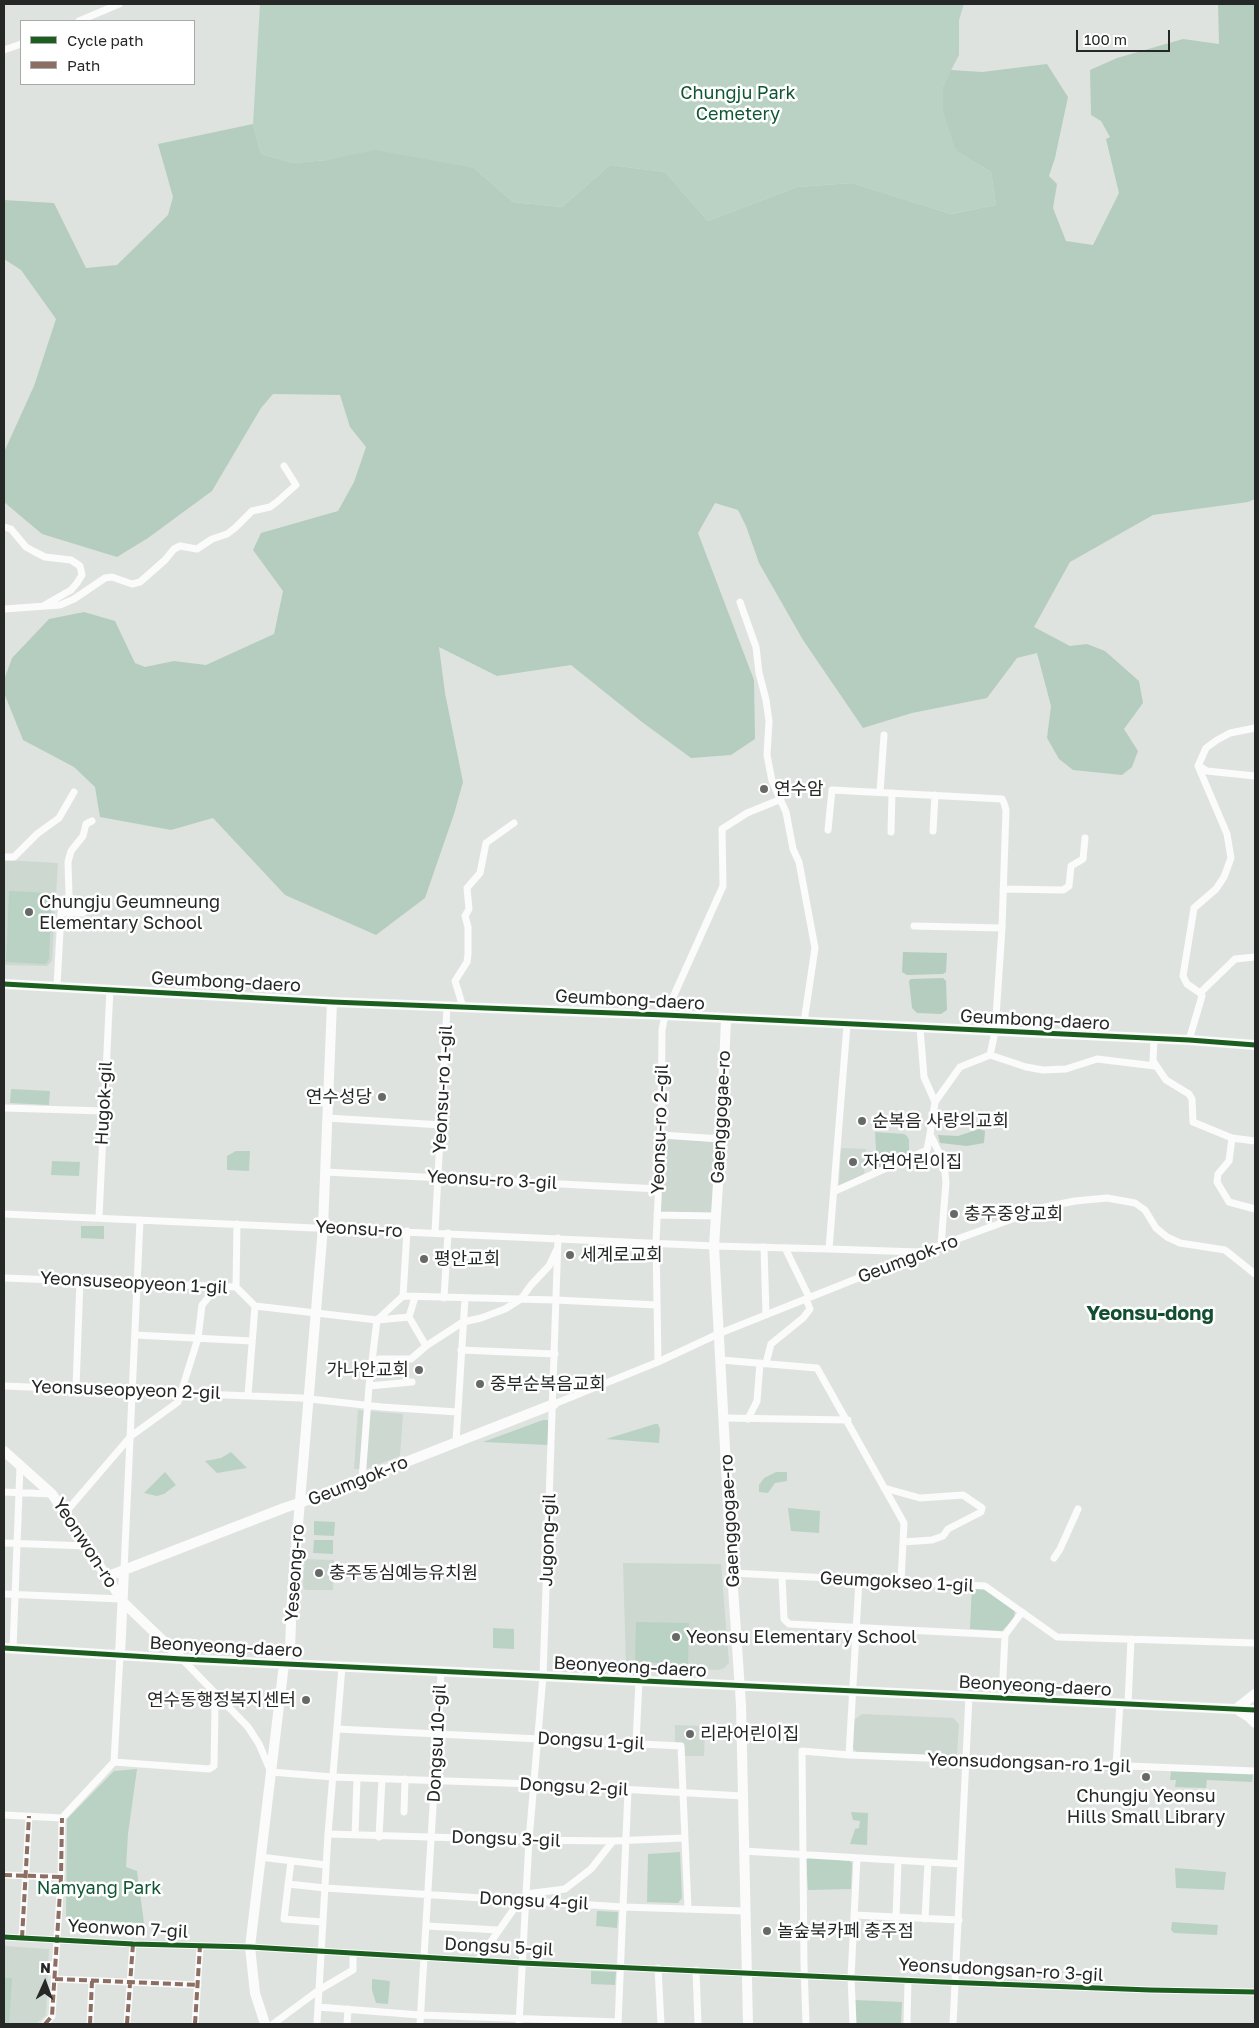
<!DOCTYPE html>
<meta charset="utf-8">
<style>
body{margin:0}
#map{position:relative;width:1259px;height:2028px;overflow:hidden;background:#dee3e0;font-family:"Golos Text",sans-serif}
canvas{display:block}
.frame{position:absolute;inset:0;border:5px solid #252826;pointer-events:none}
.legend{position:absolute;left:20px;top:20px;width:175px;height:65px;box-sizing:border-box;background:#fff;border:1px solid #a8a9a8;margin:0;padding:6px 9px;list-style:none;font-size:15px;color:#252826}
.legend li{display:flex;align-items:center;gap:10px;height:25px}
.legend b{width:25px;border:1px solid #a8a9a8}
.north{position:absolute;left:20px;top:1958px;width:50px;height:50px;-webkit-text-stroke:4px #fff;paint-order:stroke;rotate:2deg;font-size:14px;font-weight:700;line-height:20px;text-align:center;color:#252826}
.north::after{content:'';display:block;margin:auto;width:18px;height:22px;background:#252826;clip-path:polygon(50% 0,100% 100%,50% 72%,0 100%)}
.scale{position:absolute;left:1076px;top:30px;width:94px;height:22px;box-sizing:border-box;border:2px solid #252826;border-top:0;padding-left:6px;font-size:15px;line-height:18px;white-space:nowrap;color:#252826;-webkit-text-stroke:4px #fff;paint-order:stroke}
</style>
<div id="map">
<canvas width="1259" height="2028"></canvas>
<div class="frame"></div>
<ul class="legend">
<li><b style="height:6px;background:#1b5e20"></b>Cycle path</li>
<li><b style="height:6px;background:#8d6e63"></b>Path</li>
</ul>
<div class="north">N</div>
<div class="scale">100 m</div>
</div>
<script>
const ctx = document.querySelector('canvas').getContext('2d');
ctx.lineJoin = 'round';
function paint(path, color) { ctx.fillStyle = color; ctx.fill(path, 'evenodd'); }
const shape = rows => new Path2D(rows.map(r => 'M' + r).join(''));
function stroke(path, color, width, dash) { ctx.strokeStyle = color; ctx.lineWidth = width; ctx.lineCap = dash ? 'butt' : 'round'; ctx.setLineDash(dash || []); ctx.stroke(path); }
function drawText(font, color, halo, rows, align = 'center') {
  ctx.font = font + ' "Golos Text","Noto Sans KR",sans-serif'; ctx.lineWidth = 5; ctx.setLineDash([]); ctx.textBaseline = 'middle'; ctx.strokeStyle = halo; ctx.fillStyle = color; for (const [text, x, y, turn = 0] of rows) {
    ctx.save(); ctx.translate(x, y); ctx.rotate((+turn || 0) * Math.PI / 180); ctx.textAlign = isNaN(turn) ? turn : align; if (halo) ctx.strokeText(text, 0, 0); ctx.fillText(text, 0, 0); ctx.restore();
  }
}
const built = shape([
 [4,860,58,863,52,961,47,966,4,965],
 [661,1138,715,1142,711,1217,657,1215],
 [841,1148,866,1149,864,1174,841,1186,839,1185],
 [358,1410,403,1414,400,1456,366,1469,354,1469],
 [305,1559,334,1560,333,1590,305,1590,303,1586],
 [623,1563,721,1564,729,1663,724,1668,718,1670,626,1666],
 [862,1714,953,1718,959,1724,957,1755,953,1759,857,1753,853,1748,854,1720],
 [675,1725,705,1726,704,1756,685,1756,684,1743,675,1742],
 [4,1946,49,1949,46,2015,36,2024,4,2024]
]);
const green = shape([
 [260,4,964,4,959,20,959,55,943,86,956,151,991,172,996,205,951,214,852,183,797,187,708,221,665,172,610,165,562,207,513,202,474,168,328,160,293,163,261,154,253,124],
 [9,891,52,893,49,959,46,964,6,962],
 [11,1089,50,1091,49,1105,10,1103],
 [875,1132,904,1134,907,1136,909,1140,909,1152,906,1156,880,1169,877,1166],
 [236,1151,250,1151,249,1171,227,1170,227,1156],
 [52,1161,80,1162,79,1176,51,1175],
 [81,1226,104,1226,104,1239,81,1238],
 [543,1420,548,1420,548,1445,483,1442],
 [655,1424,658,1424,660,1429,659,1443,606,1439],
 [231,1452,247,1468,217,1473,205,1461,221,1458],
 [165,1472,176,1485,164,1494,157,1496,144,1493],
 [776,1472,787,1472,787,1481,775,1483,768,1493,759,1492,759,1485,764,1478],
 [788,1508,820,1511,819,1533,791,1531],
 [314,1521,335,1522,334,1536,314,1535],
 [314,1540,333,1540,333,1554,313,1553],
 [972,1585,985,1586,1015,1607,1014,1618,1002,1631,970,1629],
 [636,1622,689,1623,688,1664,635,1662],
 [493,1628,514,1629,514,1649,493,1648],
 [137,1769,128,1834,126,1867,137,1871,144,1923,66,1919,67,1819,114,1771],
 [1171,1771,1253,1774,1252,1782,1207,1780,1206,1788,1175,1787,1176,1780,1170,1780],
 [851,1812,868,1813,867,1845,850,1844,855,1829,859,1828,860,1821,853,1820],
 [680,1852,682,1898,678,1903,647,1902,648,1854],
 [809,1857,850,1861,852,1863,851,1889,808,1890,806,1859],
 [1175,1868,1226,1872,1224,1890,1176,1888],
 [597,1911,618,1912,617,1928,596,1926],
 [1172,1922,1218,1925,1217,1935,1174,1933,1171,1930],
 [591,1971,616,1972,615,1985,591,1984],
 [4,1978,12,1978,9,2024,4,2024],
 [372,1979,390,1981,388,2004,376,2003,372,1990],
 [855,2000,902,2002,901,2024,856,2024]
]);
const forest = shape([
 [1218,4,1255,4,1255,499,1248,502,1153,515,1070,562,1034,627,1070,646,1087,644,1105,651,1139,681,1143,703,1124,729,1138,751,1132,767,1122,775,1073,770,1059,759,1047,738,1051,706,1037,653,1017,658,987,698,912,713,863,728,803,640,759,563,746,526,738,510,715,503,698,533,754,680,755,739,731,755,691,758,642,722,571,665,497,676,439,647,445,693,463,782,454,814,425,898,376,935,285,895,213,818,171,830,100,817,95,787,74,767,23,740,4,693,4,680,12,658,49,619,84,612,115,621,135,663,145,667,174,661,206,665,274,634,283,591,253,550,261,533,338,511,354,482,366,447,350,427,340,395,273,394,261,408,212,491,148,538,117,557,42,534,4,502,4,452,34,386,56,319,21,270,4,259,4,200,54,203,86,268,117,265,168,215,173,197,158,144,253,124,261,154,293,163,328,160,375,150,474,168,513,202,562,207,610,165,665,172,708,221,797,187,852,183,951,214,996,205,991,172,956,151,943,111,943,86,951,70,982,72,1047,64,1068,97,1055,158,1049,176,1057,184,1053,208,1066,241,1093,245,1119,193,1106,139,1110,137,1101,121,1091,115,1090,70,1117,58,1183,39,1219,44],
 [903,952,947,953,946,972,943,974,907,975,902,972],
 [943,978,946,981,947,1010,941,1014,917,1013,912,1008,909,981,911,979],
 [979,1129,985,1131,984,1143,967,1146,940,1143,938,1135,958,1136]
]);
const street = shape([
 [79,21,119,4],
 [4,50,21,44],
 [4,527,11,529,26,547,35,552,45,557,71,560,80,566,82,575,77,583,71,590,43,606],
 [740,602,756,647,759,673,766,700,769,721,767,755,772,781,786,812,793,849,799,862,815,948,804,1022],
 [4,609,60,605,74,599,105,578,112,577,132,584,140,582,165,560,174,549,180,546,197,549,212,539,227,534,235,528,252,511,270,507,278,501,296,485,284,466],
 [1199,766,1207,771,1255,776],
 [880,792,884,735],
 [828,830,832,790,1002,799,1004,803,1006,810,1002,928,995,1032,990,1055,960,1067,935,1102],
 [933,831,935,795],
 [891,832,892,793],
 [4,857,14,857,37,834,59,818,74,792],
 [1003,889,1063,890,1069,886,1071,866,1083,859,1085,838],
 [83,913,69,896,68,862,71,851,83,836,86,824,92,821],
 [914,926,1002,928],
 [57,986,61,913,83,913],
 [1200,993,1187,984,1183,976,1194,908,1216,889,1224,877,1231,858,1227,834,1198,766,1206,748,1217,740,1230,733,1255,728],
 [463,1007,455,981,467,962,468,954,468,927,465,916,469,909,467,888,480,873,486,843,514,823],
 [920,1028,924,1077,935,1102,930,1134,944,1163,946,1182,941,1245],
 [1154,1039,1153,1061,1166,1080,1189,1094,1192,1099,1193,1122,1232,1138,1255,1141],
 [1189,1040,1202,996,1200,993,1235,959,1255,957],
 [990,1055,1026,1067,1043,1070,1066,1069,1097,1059,1155,1066],
 [4,1108,104,1111],
 [327,1118,442,1125],
 [661,1135,721,1139],
 [1232,1138,1229,1161,1218,1174,1217,1182,1229,1202,1255,1209],
 [325,1172,659,1189],
 [835,1191,927,1150,930,1134],
 [4,1214,714,1246,829,1249,847,1025],
 [657,1215,715,1216],
 [99,1217,110,989],
 [435,1232,447,1006],
 [764,1247,766,1315],
 [785,1248,809,1297],
 [829,1249,919,1252],
 [4,1278,236,1287,255,1306,377,1320,403,1296,556,1300,657,1305],
 [236,1287,237,1224],
 [403,1296,407,1231],
 [444,1298,448,1233],
 [409,1317,415,1297],
 [135,1335,252,1341],
 [461,1350,555,1354],
 [721,1360,817,1368,904,1523,901,1581],
 [371,1362,379,1359,411,1359,426,1346,463,1322,481,1318,505,1309,521,1299,531,1285,549,1266,556,1251],
 [658,1362,656,1242,661,1135,662,1030,665,1015,723,886,722,829,747,813,779,800],
 [766,1363,771,1344,803,1318,810,1309,806,1299],
 [4,1386,301,1398,382,1407,457,1412],
 [369,1386,412,1382],
 [76,1388,80,1280],
 [248,1395,255,1306],
 [554,1404,658,1362,718,1334,941,1245,1045,1207,1075,1201,1107,1198,1135,1203,1145,1210,1156,1228,1167,1237,1180,1243,1225,1250,1255,1274],
 [724,1418,848,1420],
 [748,1419,757,1401,760,1363],
 [456,1442,465,1298],
 [362,1480,369,1386,377,1320,409,1317,426,1346],
 [884,1488,920,1498,963,1495,982,1508,981,1512,948,1529,943,1536,932,1540,903,1542],
 [4,1492,52,1494],
 [65,1513,131,1436,178,1402,198,1338,202,1305,218,1286],
 [4,1543,88,1546],
 [1054,1558,1060,1549,1078,1509],
 [124,1570,140,1220],
 [732,1573,985,1586,1057,1637,1255,1643],
 [782,1576,784,1619,789,1624,1005,1635],
 [4,1594,121,1599],
 [13,1649,20,1466],
 [182,1659,248,1727,259,1744,271,1772,333,1777,533,1784,742,1796],
 [1002,1698,1005,1635,1022,1612],
 [1128,1704,1131,1639],
 [337,1729,681,1746,688,1909],
 [636,1743,639,1681],
 [849,1755,859,1580],
 [114,1762,209,1769,214,1766,215,1707,218,1697],
 [114,1762,120,1655],
 [1116,1766,1120,1703],
 [404,1812,405,1779],
 [4,1815,62,1818],
 [328,1834,529,1840,613,1841,684,1838],
 [355,1835,357,1778],
 [379,1837,382,1779],
 [743,1851,961,1864],
 [260,1857,326,1865],
 [291,1861,284,1919,323,1922],
 [4,1875,61,1877],
 [288,1884,325,1888,623,1907,745,1911],
 [526,1894,565,1889,591,1869,613,1841],
 [854,1915,959,1920],
 [896,1918,898,1861],
 [925,1919,928,1862],
 [427,1926,498,1930],
 [4,1937,133,1944,250,1947,522,1963,943,1982,1150,1990,1255,1992],
 [22,1938,29,1816],
 [478,1960,521,1899],
 [658,1968,661,2024],
 [696,1970,698,2024],
 [55,1979,198,1985],
 [318,2007,420,2015,618,2022],
 [45,2024,52,2016,61,1877,62,1818,114,1762],
 [90,2024,92,1981],
 [127,2024,133,1944],
 [195,2024,200,1946],
 [273,2024,319,1990,353,1970,353,1953],
 [317,2024,328,1834,342,1667],
 [347,2024,348,2009],
 [420,2024,441,1672],
 [519,2024,529,1840,543,1676,558,1238],
 [618,2024,628,1790],
 [806,2024,804,1964,802,1751,849,1755,1255,1771],
 [853,2024,851,1977,857,1858],
 [907,2024,908,1980],
 [953,2024,969,1696]
]);
const secondary = shape([
 [4,984,332,1002,665,1015,1189,1040,1255,1045],
 [726,1019,721,1139,714,1246,731,1558,741,1705,748,2024],
 [4,1451,52,1494,124,1603,182,1659],
 [106,1577,284,1508,314,1498,554,1404],
 [4,1648,182,1659,1255,1710],
 [120,1655,124,1570],
 [1255,1694,1236,1709,1249,1717,1255,1723],
 [265,2024,255,1993,250,1947,284,1664,290,1649,292,1596,323,1227,332,1002]
]);
const quiet = shape([
 [4,1875,61,1877],
 [22,1938,29,1816],
 [55,1979,198,1985],
 [45,2024,52,2016,61,1877,62,1818],
 [90,2024,92,1981],
 [127,2024,133,1944],
 [195,2024,200,1946]
]);
const cycleway = shape([
 [4,984,332,1002,665,1015,1189,1040,1255,1045],
 [4,1648,182,1659,1255,1710],
 [4,1937,133,1944,250,1947,522,1963,943,1982,1150,1990,1255,1992]
]);
const markers = [
 [764,789,5,"#666967"],
 [29,912,5,"#666967"],
 [382,1097,5,"#666967"],
 [862,1121,5,"#666967"],
 [853,1162,5,"#666967"],
 [954,1214,5,"#666967"],
 [570,1255,5,"#666967"],
 [424,1259,5,"#666967"],
 [419,1370,5,"#666967"],
 [480,1384,5,"#666967"],
 [319,1573,5,"#666967"],
 [676,1637,5,"#666967"],
 [306,1700,5,"#666967"],
 [690,1734,5,"#666967"],
 [1146,1777,5,"#666967"],
 [767,1931,5,"#666967"]
];
const parkNames = [
 ["Chungju Park",738,93],
 ["Cemetery",738,114],
 ["Namyang Park",99,1888]
];
const poiNames = [
 ["연수암",774,789],
 ["Chungju Geumneung",39,902],
 ["Elementary School",39,923],
 ["연수성당",372,1097,"right"],
 ["순복음 사랑의교회",872,1121],
 ["자연어린이집",863,1162],
 ["충주중앙교회",964,1214],
 ["세계로교회",580,1255],
 ["평안교회",434,1259],
 ["가나안교회",409,1370,"right"],
 ["중부순복음교회",490,1384],
 ["충주동심예능유치원",329,1573],
 ["Yeonsu Elementary School",686,1637],
 ["연수동행정복지센터",296,1700,"right"],
 ["리라어린이집",700,1734],
 ["Chungju Yeonsu",1146,1796,"center"],
 ["Hills Small Library",1146,1817,"center"],
 ["놀숲북카페 충주점",777,1931]
];
const streetNames = [
 ["Geumbong-daero",226,982,3],
 ["Geumbong-daero",630,1000,3],
 ["Geumbong-daero",1035,1020,3],
 ["Yeonsu-ro 1-gil",443,1089,-87],
 ["Hugok-gil",104,1103,-87],
 ["Gaenggogae-ro",721,1117,-87],
 ["Yeonsu-ro 2-gil",660,1129,-88],
 ["Yeonsu-ro 3-gil",492,1180,3],
 ["Yeonsu-ro",359,1229,3],
 ["Geumgok-ro",908,1259,-21],
 ["Yeonsuseopyeon 1-gil",134,1283,3],
 ["Yeonsuseopyeon 2-gil",126,1390,2],
 ["Geumgok-ro",358,1481,-22],
 ["Gaenggogae-ro",730,1521,-93],
 ["Jugong-gil",548,1540,-88],
 ["Yeonwon-ro",85,1543,57],
 ["Yeseong-ro",295,1573,-86],
 ["Geumgokseo 1-gil",897,1582,3],
 ["Beonyeong-daero",226,1647,3],
 ["Beonyeong-daero",630,1667,3],
 ["Beonyeong-daero",1035,1686,3],
 ["Dongsu 1-gil",591,1741,3],
 ["Dongsu 10-gil",437,1743,-87],
 ["Yeonsudongsan-ro 1-gil",1029,1763,2],
 ["Dongsu 2-gil",574,1787,3],
 ["Dongsu 3-gil",506,1839,2],
 ["Dongsu 4-gil",534,1901,3],
 ["Yeonwon 7-gil",128,1929,3],
 ["Dongsu 5-gil",499,1947,3],
 ["Yeonsudongsan-ro 3-gil",1001,1970,3]
];
const quarterNames = [
 ["Yeonsu-dong",1150,1314]
];
paint(built, '#cdd8d1');
paint(green, '#bad2c3');
paint(forest, '#b5cdbe');
stroke(street, '#fafbfa', 7);
stroke(secondary, '#fafbfa', 10);
stroke(quiet, '#8d6e63', 4, [8, 4]);
stroke(cycleway, '#1b5e20', 5);
for (const [x, y, r, color] of markers) { const dot = new Path2D(); dot.arc(x, y, r, 0, 2 * Math.PI); ctx.fillStyle = color; ctx.fill(dot); stroke(dot, '#fff', 2); }
drawText('18px', '#115634', '#fff', parkNames);
drawText('18px', '#252826', '#fff', poiNames, 'left');
drawText('18px', '#252826', '#fff', streetNames);
drawText('bold 20px', '#124f31', '#fff', quarterNames);
</script>
